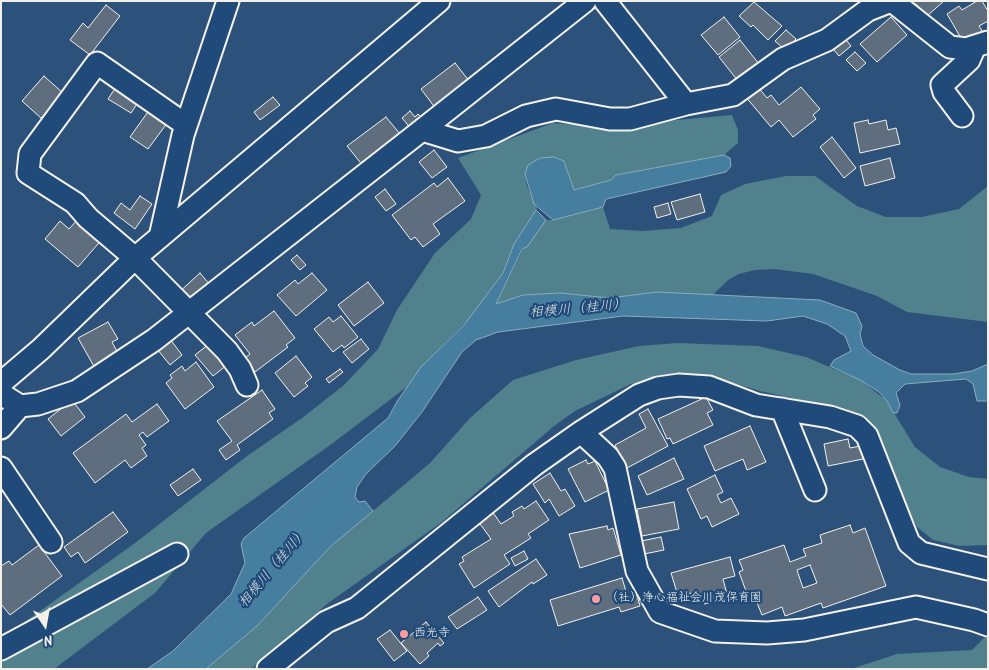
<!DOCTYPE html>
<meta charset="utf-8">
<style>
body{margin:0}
#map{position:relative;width:989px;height:670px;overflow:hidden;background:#2c517b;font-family:Kalam,sans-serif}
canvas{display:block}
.frame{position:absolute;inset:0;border:2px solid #f4f1e8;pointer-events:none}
.north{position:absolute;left:20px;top:600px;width:50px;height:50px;-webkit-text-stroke:4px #1f4a7a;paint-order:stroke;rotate:168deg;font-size:14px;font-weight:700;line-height:20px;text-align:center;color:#f4f1e8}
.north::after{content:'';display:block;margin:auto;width:18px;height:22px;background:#f4f1e8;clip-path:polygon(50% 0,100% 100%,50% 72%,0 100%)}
</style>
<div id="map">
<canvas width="989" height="670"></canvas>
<div class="frame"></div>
<div class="north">N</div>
</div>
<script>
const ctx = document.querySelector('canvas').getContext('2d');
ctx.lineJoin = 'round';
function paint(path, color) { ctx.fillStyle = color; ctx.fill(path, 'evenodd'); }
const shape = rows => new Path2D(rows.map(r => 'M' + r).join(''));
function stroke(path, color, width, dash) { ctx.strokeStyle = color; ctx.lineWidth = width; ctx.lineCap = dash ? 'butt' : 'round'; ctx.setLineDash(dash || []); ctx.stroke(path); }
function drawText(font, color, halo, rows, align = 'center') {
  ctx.font = font + ' Kalam,"Klee One",sans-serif'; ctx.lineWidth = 4.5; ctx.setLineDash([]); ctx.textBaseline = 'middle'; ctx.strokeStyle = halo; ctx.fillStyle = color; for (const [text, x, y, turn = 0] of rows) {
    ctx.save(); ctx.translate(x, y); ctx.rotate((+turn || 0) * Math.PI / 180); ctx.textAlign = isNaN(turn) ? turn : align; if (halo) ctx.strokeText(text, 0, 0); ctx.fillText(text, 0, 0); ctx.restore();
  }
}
const green = shape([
 [732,115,738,130,738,143,724,155,616,175,611,180,574,190,564,161,525,174,527,186,537,208,514,244,503,273,469,319,421,367,408,386,333,443,206,533,155,593,54,669,1,669,1,639,135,543,247,456,302,418,344,385,378,349,397,310,435,253,471,219,481,195,458,158,553,123,599,127],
 [786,176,815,176,857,206,886,217,922,217,959,209,988,186,988,322,907,312,877,296,813,274,774,269,755,270,739,274,728,280,712,296,658,292,610,298,560,293,523,295,496,304,523,249,527,247,544,220,553,220,603,207,610,229,642,231,681,228,712,216,721,195,745,184],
 [677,343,758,346,806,357,860,380,886,400,915,447,940,467,969,477,988,479,988,545,960,546,933,540,917,527,906,505,876,430,865,416,842,409,760,391,722,380,674,375,631,384,575,411,554,426,442,522,327,604,251,669,206,669,257,626,330,547,430,463,470,418,513,380,576,360,639,346],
 [988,634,988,669,851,669,897,654,972,650]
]);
const water = shape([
 [724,155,730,158,731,166,726,172,606,199,603,207,553,220,534,204,525,174,528,165,540,158,554,157,564,161,574,190,611,180,616,175,724,155],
 [536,210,546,220,527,247,522,249,496,304,523,295,560,293,610,298,657,292,820,300,856,313,862,326,860,334,863,346,873,355,900,370,911,374,953,374,972,371,988,364,988,401,977,401,973,384,966,379,905,384,896,393,900,405,897,413,893,413,887,401,879,392,860,380,830,366,834,360,851,351,845,336,827,324,803,316,767,321,623,316,498,332,476,340,462,352,422,412,395,446,366,474,357,487,355,497,359,502,365,501,373,511,330,547,257,626,206,669,147,669,173,651,231,594,245,563,241,544,244,538,388,418,398,400,421,367,464,325,503,273,514,244,536,210]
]);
const building = shape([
 [907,1,944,1,927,16,916,4,912,7,907,1],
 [977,1,982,1,988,11,988,21,979,26,983,32,969,40,967,37,962,40,947,14,959,6,962,10,977,1],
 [754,2,782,26,768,40,753,25,751,27,739,16,754,2],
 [106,5,120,16,90,55,70,40,83,23,88,28,106,5],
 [724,17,740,37,718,55,701,35,724,17],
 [891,17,907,35,877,62,860,44,891,17],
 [786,30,796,39,785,50,775,41,786,30],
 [844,37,851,46,839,56,832,48,844,37],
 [740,40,759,64,738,81,719,57,740,40],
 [855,52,866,63,857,71,846,60,855,52],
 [455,63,470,82,436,109,421,89,455,63],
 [44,76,64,94,41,118,22,101,44,76],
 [118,84,139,101,131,113,108,99,118,84],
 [757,86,767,98,771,95,779,105,801,87,820,109,813,115,816,119,793,137,779,120,771,127,745,96,757,86],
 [273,97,280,105,260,120,254,112,273,97],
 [150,109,168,122,148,149,130,137,150,109],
 [410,111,415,117,418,114,424,120,412,130,402,118,410,111],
 [386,117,401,135,364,167,347,146,386,117],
 [868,120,869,124,886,120,888,130,896,128,900,144,860,153,854,123,868,120],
 [832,137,856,168,844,178,820,147,832,137],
 [434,150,447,167,432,178,419,162,434,150],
 [890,158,895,178,865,186,860,166,890,158],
 [448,178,465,201,433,224,440,234,423,247,415,237,411,240,392,215,434,183,437,187,448,178],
 [385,189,396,204,386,211,375,197,385,189],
 [700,194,705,212,677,220,671,202,700,194],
 [140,196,152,204,135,229,114,213,121,203,130,210,140,196],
 [668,203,671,214,657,218,654,207,668,203],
 [80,217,104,237,78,267,45,239,60,221,69,229,80,217],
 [297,255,306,265,300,270,291,260,297,255],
 [200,273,210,285,187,306,177,294,200,273],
 [312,273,327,290,296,316,277,295,295,280,298,284,312,273],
 [368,282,384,303,354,326,338,305,368,282],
 [274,311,295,338,286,345,288,347,255,372,245,358,250,354,235,335,252,322,254,326,274,311],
 [341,316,358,337,344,348,342,345,333,352,314,329,329,317,333,322,341,316],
 [108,322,118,339,112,342,120,357,96,370,78,338,108,322],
 [170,339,182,355,170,365,157,349,170,339],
 [361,339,369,349,352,363,343,352,361,339],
 [209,344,227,365,213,376,195,355,209,344],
 [296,356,312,377,305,383,308,386,294,397,275,373,296,356],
 [196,362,214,387,185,409,166,383,172,378,170,375,182,366,185,371,196,362],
 [340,369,343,372,329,383,326,379,340,369],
 [262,390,275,409,269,413,273,419,237,445,240,450,226,460,219,450,232,441,217,421,262,390],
 [706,397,713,410,707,413,713,425,673,444,670,438,667,439,658,419,706,397],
 [72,400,85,417,61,436,48,419,72,400],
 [157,404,169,421,147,437,143,432,139,435,146,445,142,448,147,456,131,468,125,460,95,483,73,453,126,414,132,422,157,404],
 [648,409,668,446,627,468,615,445,646,428,639,414,648,409],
 [750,426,766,462,747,470,743,459,715,471,704,446,750,426],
 [848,439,850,448,860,446,863,459,828,466,824,444,848,439],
 [674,458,684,479,647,495,638,476,674,458],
 [586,460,588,464,595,461,609,490,585,502,568,469,586,460],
 [193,469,201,480,178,496,170,485,193,469],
 [550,473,561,491,565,489,575,506,559,516,549,499,545,503,533,484,550,473],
 [715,475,723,492,717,495,721,503,731,498,739,514,712,527,707,516,701,519,687,489,715,475],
 [536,501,549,520,528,534,531,538,504,555,510,564,474,588,459,564,464,561,462,557,491,539,478,521,492,511,501,524,514,516,512,512,522,506,524,509,536,501],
 [674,502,679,529,642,536,637,509,674,502],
 [113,512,128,532,85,563,78,552,71,557,64,547,113,512],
 [850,525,853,533,865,528,886,586,823,608,821,603,785,616,782,607,762,615,753,593,747,594,739,572,743,570,739,560,784,545,790,562,806,556,803,549,822,543,820,535,850,525],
 [810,565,817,583,803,588,797,570,810,565],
 [607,526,608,530,613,528,621,555,580,568,569,534,607,526],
 [661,537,664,550,644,554,641,541,661,537],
 [39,545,62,576,10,615,1,604,1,566,9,561,12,565,39,545],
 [524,551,528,559,515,566,511,558,524,551],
 [730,557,735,576,723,579,728,598,704,604,703,599,693,602,691,593,678,596,671,573,730,557],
 [536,559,547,575,533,584,532,582,499,607,488,591,536,559],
 [622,578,628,598,637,595,640,606,621,612,619,607,558,626,550,600,622,578],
 [478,597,487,610,457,629,448,617,478,597],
 [426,622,444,643,440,646,438,643,427,653,429,656,420,664,401,643,426,622],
 [390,630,407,651,394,661,377,639,390,630]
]);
const minor = shape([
 [605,1,686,104],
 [892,1,950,47,966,49,988,42],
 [962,116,944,92,942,85,969,60,975,46],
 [186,125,97,63,30,154,28,173,75,203,88,218,135,258,227,351,240,369,247,385],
 [422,130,585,1],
 [160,237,183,135,228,1],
 [1,383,41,349,135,258,439,1],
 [1,394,20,406,38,404,77,391,154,340,422,130,458,141,486,136,526,116,556,109,610,119,630,119,686,104,733,95,783,59,827,40,868,10,891,1],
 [782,409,815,490],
 [1,428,20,406],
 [581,432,608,457,615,468,637,571,660,612,715,631,767,633,804,630,916,607,974,620,988,625],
 [1,468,51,542],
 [1,649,177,554],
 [268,669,326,622,357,608,534,465,581,432,639,395,658,388,679,385,709,387,756,405,830,417,857,426,867,436,909,543,921,553,988,569]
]);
const markers = [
 [596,599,5,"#ff9aa2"],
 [404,634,5,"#ff9aa2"]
];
const poiNames = [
 ["（社）浄心福祉会川茂保育園",606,599],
 ["西光寺",414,634]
];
const waterNames = [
 ["相模川（桂川）",578,310,-5],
 ["相模川（桂川）",274,569,-50]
];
paint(green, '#50818c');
paint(water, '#467ea0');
stroke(water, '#8cacbd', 1);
paint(building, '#5f6e7f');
stroke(building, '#f4f1e8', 1);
stroke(minor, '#f4f1e8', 25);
stroke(minor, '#1f4a7a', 21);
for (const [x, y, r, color] of markers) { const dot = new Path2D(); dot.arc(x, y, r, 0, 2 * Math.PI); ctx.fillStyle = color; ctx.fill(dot); stroke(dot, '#1f4a7a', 2); }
drawText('12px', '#f4f1e8', '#1f4a7a', poiNames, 'left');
drawText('italic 14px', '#dae0dd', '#1f4a7a', waterNames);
</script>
